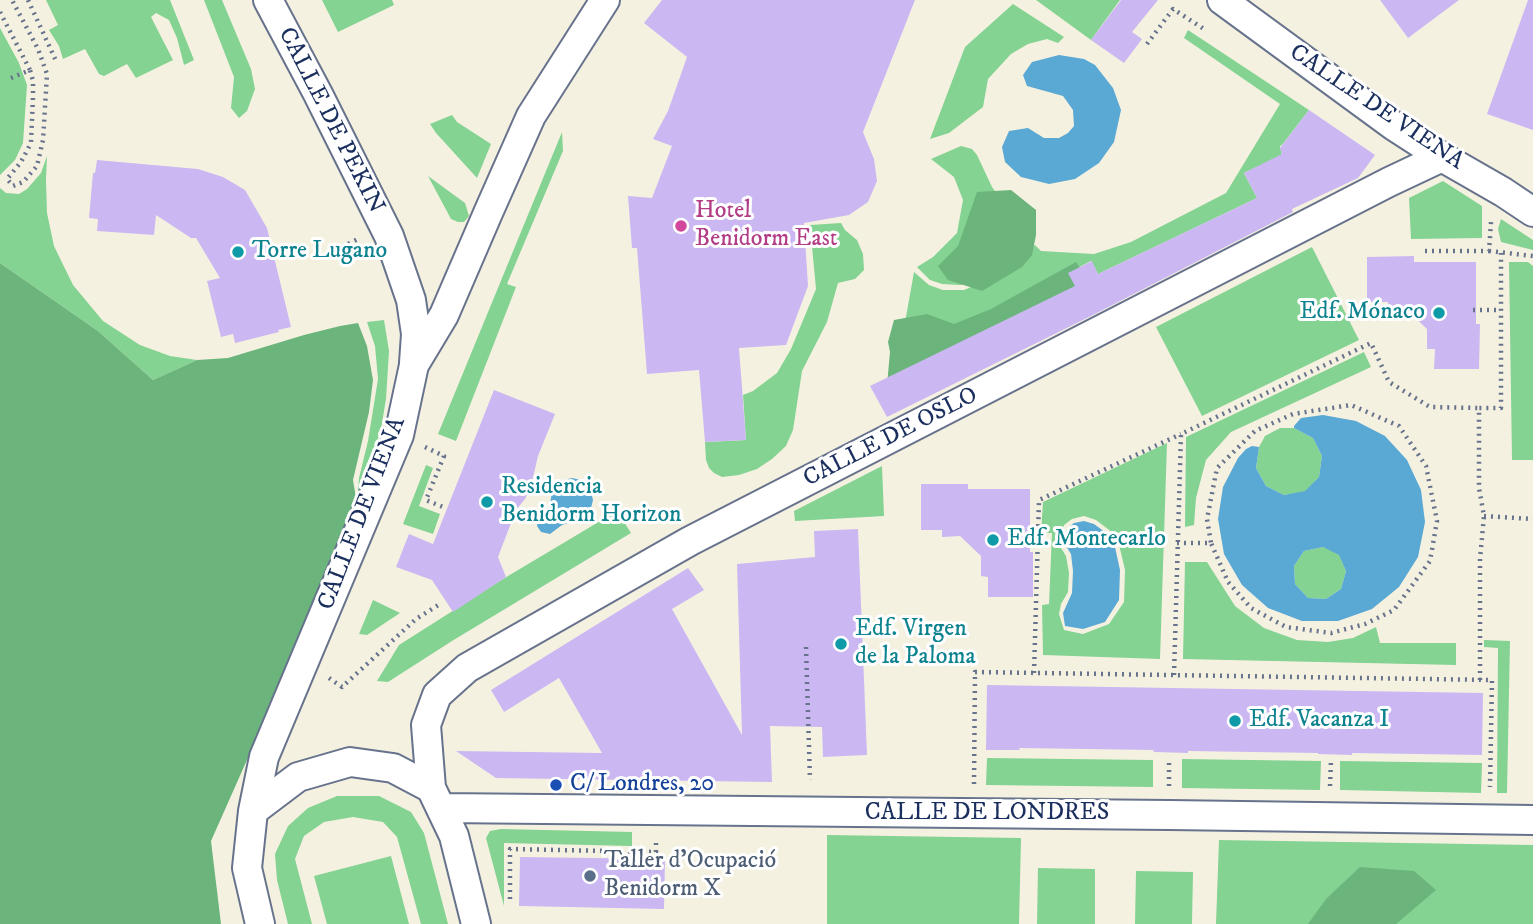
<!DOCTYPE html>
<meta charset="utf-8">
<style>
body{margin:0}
canvas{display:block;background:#f5f1e1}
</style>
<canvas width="1533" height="924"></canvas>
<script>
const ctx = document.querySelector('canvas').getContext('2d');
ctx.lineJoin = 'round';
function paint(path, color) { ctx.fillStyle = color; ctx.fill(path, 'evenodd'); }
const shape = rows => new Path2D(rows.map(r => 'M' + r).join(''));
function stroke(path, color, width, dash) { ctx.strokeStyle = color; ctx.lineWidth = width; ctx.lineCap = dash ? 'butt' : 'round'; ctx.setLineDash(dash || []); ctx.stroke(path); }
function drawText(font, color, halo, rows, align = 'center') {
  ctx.font = font + ' "IM FELL DW Pica",serif'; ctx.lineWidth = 6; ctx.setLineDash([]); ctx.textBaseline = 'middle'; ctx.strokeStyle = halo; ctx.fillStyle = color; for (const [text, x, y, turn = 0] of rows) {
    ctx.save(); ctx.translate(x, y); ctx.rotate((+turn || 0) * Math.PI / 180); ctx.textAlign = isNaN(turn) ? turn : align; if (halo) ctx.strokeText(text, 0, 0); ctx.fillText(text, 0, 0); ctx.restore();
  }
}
const green = shape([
 [46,0,170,0,194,60,184,65,177,38,169,20,156,13,151,17,173,60,136,78,127,64,104,76,99,74,85,49,63,59,59,46,49,30,58,25],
 [204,0,222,0,251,69,255,89,247,111,239,118,231,108,234,77],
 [322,0,392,0,394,5,338,32],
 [1036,0,1120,0,1091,40],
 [1013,4,1064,37,1058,43,1047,39,1028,44,1011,54,988,79,983,107,949,133,930,139,965,47],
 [0,28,19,63,27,85,23,143,15,160,0,175],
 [1188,30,1309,110,1282,145,1280,146,1282,155,1244,173,1257,198,1098,274,1091,261,1068,273,896,373,914,272,929,285,943,290,964,290,976,285,1035,245,1041,251,1094,254,1131,242,1226,193,1280,104,1184,38],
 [452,115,457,122,491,144,477,178,436,133,430,124],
 [562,132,563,151,507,284,516,287,456,441,438,434],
 [961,146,972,149,977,155,992,187,1032,241,970,283,960,285,942,284,930,280,917,267,933,257,957,233,963,200,954,177,931,159],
 [47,156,46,180,47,213,54,246,73,285,103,321,140,345,170,356,197,360,153,380,98,331,0,263,0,188,6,193,19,194,27,189,41,173],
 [428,176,465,203,469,216,464,222,458,222,451,219],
 [1443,181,1482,206,1482,238,1411,239,1409,198],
 [1501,219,1533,240,1533,250,1501,242,1498,229],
 [841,223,845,230,857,240,863,254,864,270,855,279,838,283,827,322,802,371,793,430,786,446,772,459,757,469,739,475,722,477,714,473,709,468,706,460,705,442,746,440,743,395,753,391,777,373,791,349,816,289,810,225],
 [1312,247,1359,340,1202,416,1156,327],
 [1509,262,1528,262,1533,266,1533,460,1512,460],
 [384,320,389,351,386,399,381,429,357,504,359,478,368,441,378,379,375,346,367,322],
 [1364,352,1371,367,1231,432,1206,460,1196,498,1194,525,1185,527,1186,437],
 [1280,428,1294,428,1313,438,1322,456,1319,477,1305,492,1284,495,1266,486,1256,468,1259,447,1265,436],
 [1167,443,1160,659,1043,655,1042,605,1049,604,1052,533,1041,533,1043,502],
 [1084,516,1096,520,1117,536,1125,570,1124,602,1109,624,1083,634,1064,630,1059,614,1061,604,1068,592,1069,573,1066,556,1061,548,1061,534,1064,525,1072,519],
 [426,465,433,468,419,506,440,514,433,534,403,524],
 [882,466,884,516,795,521,794,511],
 [617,511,631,533,452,641,388,682,377,681,399,645,503,579],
 [1323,547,1339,554,1346,571,1341,589,1326,599,1308,598,1295,584,1294,566,1304,551],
 [1185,562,1207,562,1235,606,1264,628,1297,640,1328,642,1353,638,1376,627,1380,643,1456,643,1456,665,1183,659],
 [373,600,400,613,367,635,359,634],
 [1484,640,1510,641,1507,793,1497,793,1498,648,1484,647],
 [987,758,1153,760,1153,787,986,785],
 [1182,759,1321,761,1320,790,1182,788],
 [1340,761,1482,763,1481,793,1340,790],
 [337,796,379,796,411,812,424,833,448,924,421,924,397,837,383,822,353,817,324,822,304,836,295,859,312,924,288,924,277,880,275,854,288,826,308,808],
 [501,829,632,832,632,846,504,843,504,906,486,838,490,831],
 [827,835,1021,838,1019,924,827,924],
 [1219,840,1533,845,1533,924,1216,924],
 [391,856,409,924,327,924,314,876],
 [1038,868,1095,869,1095,924,1037,924],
 [1136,871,1193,872,1192,924,1135,924]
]);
const forest = shape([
 [1011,190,1036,210,1036,235,1032,255,1022,267,982,291,948,280,938,266,958,246,977,192],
 [1076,262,1094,288,887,385,890,352,888,342,894,320,927,314,954,324,991,309],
 [0,263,98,331,153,380,197,360,228,358,304,335,340,326,358,323,367,346,373,380,369,412,353,480,357,504,334,564,211,841,221,924,0,924],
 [1360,867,1414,871,1436,890,1396,924,1308,924,1326,899]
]);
const water = shape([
 [1059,55,1084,59,1095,65,1113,88,1121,110,1114,142,1099,163,1075,179,1049,184,1021,177,1005,162,1002,147,1009,131,1028,128,1044,138,1059,138,1068,133,1074,126,1073,110,1063,96,1027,86,1023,75,1032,62],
 [1323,415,1356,421,1385,436,1407,460,1421,490,1425,522,1418,557,1399,587,1372,609,1338,621,1302,621,1268,608,1242,585,1224,554,1218,519,1223,487,1238,458,1246,449,1252,446,1259,447,1256,468,1266,486,1284,495,1305,491,1319,477,1322,456,1313,438,1294,428,1294,426,1301,418],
 [1323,547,1339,555,1346,571,1341,589,1326,599,1308,598,1295,584,1294,566,1304,551],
 [572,478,581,480,587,485,591,492,593,500,591,508,586,515,580,519,562,525,550,534,541,532,537,526,538,520,549,510,552,492,557,485,564,480],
 [1084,521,1094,524,1113,538,1120,570,1119,600,1105,622,1083,629,1065,626,1063,613,1072,593,1073,571,1071,554,1066,546,1065,533,1069,527,1074,523]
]);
const building = shape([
 [662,0,915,0,863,132,874,159,877,181,868,202,849,215,804,223,808,286,786,345,739,348,746,440,705,442,699,370,647,374,637,248,632,248,628,196,652,198,672,146,653,139,668,111,687,57,644,23],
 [1121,0,1158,0,1132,32,1142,39,1124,63,1091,40],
 [1380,0,1459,0,1408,38],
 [1528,0,1533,0,1533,130,1487,114],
 [1309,110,1375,155,1358,178,1292,209,1293,212,1091,316,887,417,870,386,1075,286,1068,273,1092,261,1098,274,1257,198,1244,173,1282,154,1280,148],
 [97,160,198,169,223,177,245,190,267,228,291,327,278,330,279,332,235,343,233,334,221,337,207,281,220,278,196,238,191,238,156,215,154,235,97,231,98,219,89,218,93,173,95,173],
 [1414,256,1414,262,1476,262,1476,324,1480,324,1479,369,1434,369,1435,349,1427,349,1427,329,1406,309,1388,309,1388,302,1367,302,1367,257],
 [494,390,555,414,538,456,531,486,525,499,516,510,498,557,506,577,453,612,432,580,396,567,409,534,433,544],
 [921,484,968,484,968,489,1030,489,1030,552,1033,552,1033,597,988,597,988,577,981,576,981,556,960,536,942,537,942,530,921,530],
 [858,529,867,755,823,757,822,727,770,726,772,782,496,778,456,751,602,753,559,678,504,712,491,690,688,568,704,590,672,609,742,735,737,564,815,557,814,531],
 [987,685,1483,693,1482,755,1352,753,1352,755,1318,754,1318,753,1188,751,1188,753,1154,752,1153,750,1019,748,1020,750,986,750],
 [520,857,665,859,664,909,519,906]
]);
const path = shape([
 [28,0,57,63],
 [0,12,30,70],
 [1147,44,1173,9,1204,29],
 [11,78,30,70,33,81,33,97,31,143,21,162,7,179,13,186,23,182,37,166,43,140,47,74,38,49,12,0],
 [342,247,358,239],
 [1425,251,1489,251,1491,222],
 [1489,251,1533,256],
 [1473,310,1501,310],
 [425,447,444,456,426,500,443,507],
 [1484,516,1533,519],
 [1177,543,1211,543,1228,582,1251,608,1286,627,1331,633,1365,624,1394,610,1430,561,1437,521,1426,466,1399,426,1351,405,1293,414,1255,431,1217,468,1207,519,1211,543],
 [806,647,810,780],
 [1034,673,1039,500,1181,434],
 [1174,675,1181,434,1371,343,1389,382,1430,407,1479,408],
 [329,678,342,687,416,619,440,604],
 [1480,680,1480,559,1484,516,1479,488,1479,408,1501,408,1501,253],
 [974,784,975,672,1492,680,1490,787],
 [1169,786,1169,761],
 [1330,786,1331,760],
 [510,899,510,849,656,852,656,840]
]);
const street = shape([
 [268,0,318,94,389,236,411,300,416,334,414,363],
 [1222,0,1394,126,1442,157,1503,192,1533,212],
 [431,788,426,725,437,695,467,668,690,541,1389,182,1442,157],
 [441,808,1169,815,1533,820],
 [253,811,298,777,350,762,393,768,431,788,454,836,476,924],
 [260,924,247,868,253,811,264,757,399,435,414,365,444,315,488,213,531,116,605,0]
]);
const markers = [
 [681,226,7,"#d1479c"],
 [238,252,7,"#0f9aa8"],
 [1439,313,7,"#0f9aa8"],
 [487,502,7,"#0f9aa8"],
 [993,540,7,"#0f9aa8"],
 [841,644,7,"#0f9aa8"],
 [1235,721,7,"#0f9aa8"],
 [556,785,7,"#1a4fb4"],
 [590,876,7,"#5c6f8a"]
];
const streetNames = [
 ["CALLE DE VIENA",1376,108,34],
 ["CALLE DE PEKIN",330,121,63],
 ["CALLE DE OSLO",891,438,-27],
 ["CALLE DE VIENA",363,514,-69],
 ["CALLE DE LONDRES",987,814]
];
const hotelNames = [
 ["Hotel",695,212],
 ["Benidorm East",695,240]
];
const cultureNames = [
 ["Torre Lugano",252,252],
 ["Edf. Mónaco",1425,313,"right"],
 ["Residencia",501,488],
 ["Benidorm Horizon",501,516],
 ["Edf. Montecarlo",1007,540],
 ["Edf. Virgen",855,630],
 ["de la Paloma",855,658],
 ["Edf. Vacanza I",1249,721]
];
const transitNames = [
 ["C/ Londres, 20",570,785]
];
const serviceNames = [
 ["Taller d'Ocupació",604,862],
 ["Benidorm X",604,890]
];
paint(green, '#84d392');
paint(forest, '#6bb57c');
paint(water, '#5aa8d4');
paint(building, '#cbb8f2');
stroke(street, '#67738c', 32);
stroke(path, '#67738c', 4.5, [2, 5]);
stroke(street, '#fff', 28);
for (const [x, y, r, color] of markers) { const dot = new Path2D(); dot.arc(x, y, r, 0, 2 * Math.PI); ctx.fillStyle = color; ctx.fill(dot); stroke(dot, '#fff', 2.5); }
drawText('24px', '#1b2f5e', '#fff', streetNames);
drawText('24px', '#b23c85', '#fff', hotelNames, 'left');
drawText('24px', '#0d838f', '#fff', cultureNames, 'left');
drawText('24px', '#164399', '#fff', transitNames, 'left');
drawText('24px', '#4e5e75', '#fff', serviceNames, 'left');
</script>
